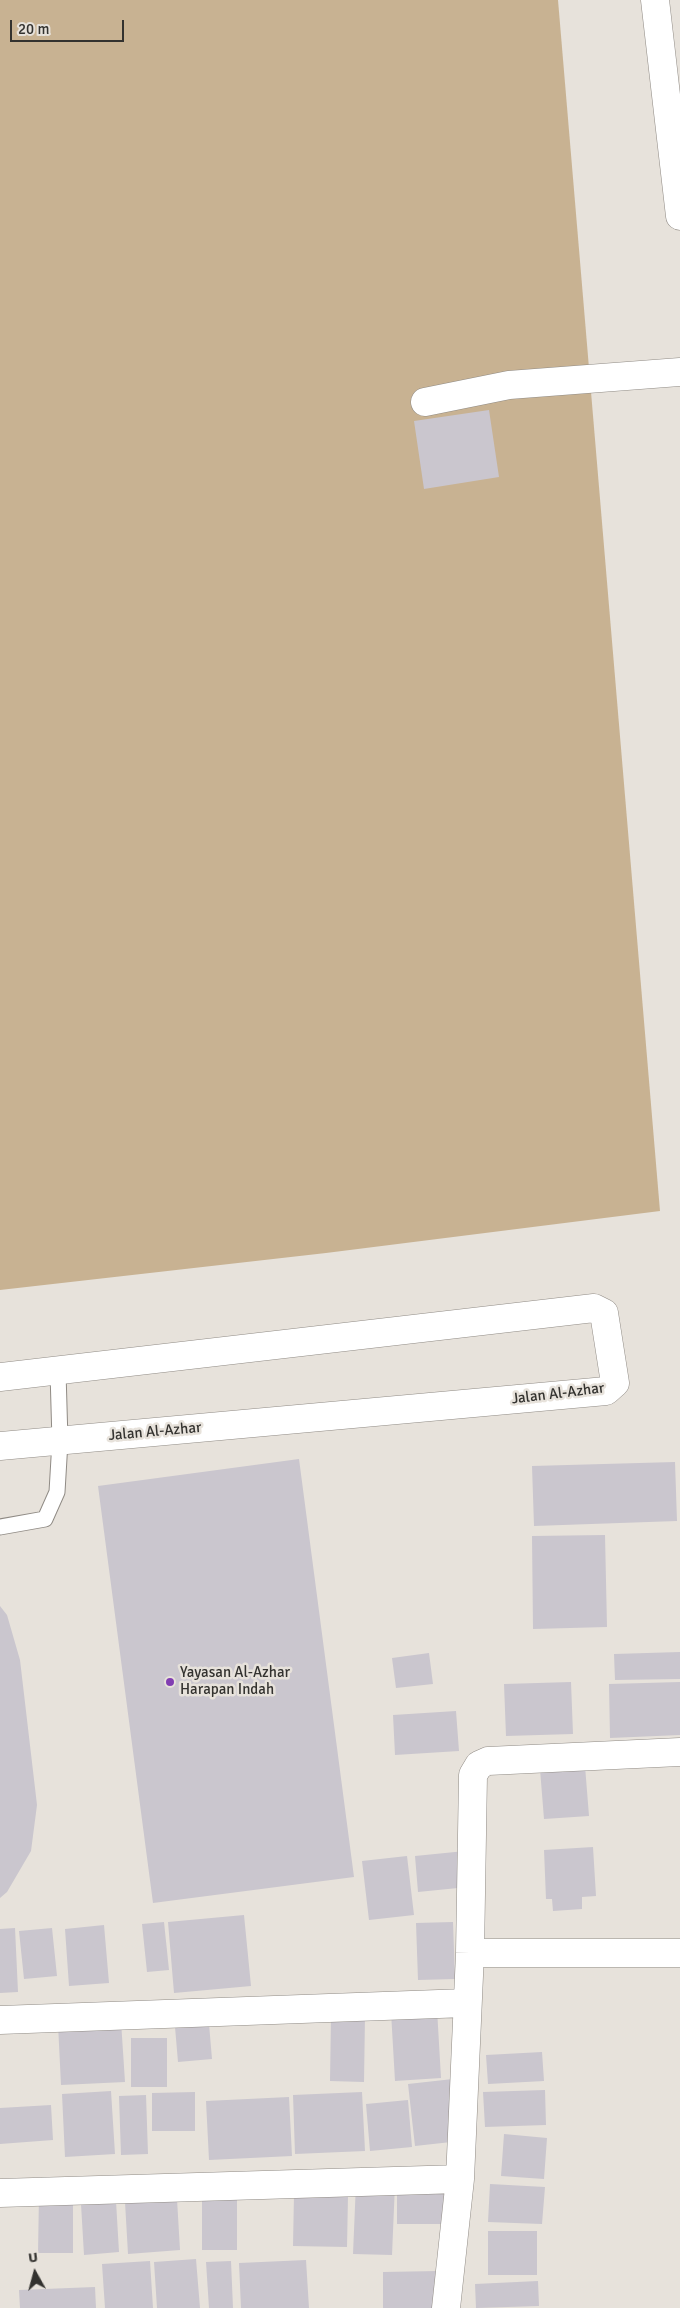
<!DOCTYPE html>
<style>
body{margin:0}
#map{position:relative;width:680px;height:2308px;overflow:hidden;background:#e7e2db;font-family:Signika,sans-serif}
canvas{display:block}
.north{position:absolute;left:10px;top:2248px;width:50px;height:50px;-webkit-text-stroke:4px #e7e2db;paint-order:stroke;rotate:353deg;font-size:14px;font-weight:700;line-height:20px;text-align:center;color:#33322f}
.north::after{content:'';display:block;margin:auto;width:18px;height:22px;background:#33322f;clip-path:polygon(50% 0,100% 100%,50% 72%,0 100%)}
.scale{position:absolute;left:10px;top:20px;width:114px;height:22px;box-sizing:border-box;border:2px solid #33322f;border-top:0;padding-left:6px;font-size:15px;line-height:18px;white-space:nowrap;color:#33322f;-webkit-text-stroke:4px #e7e2db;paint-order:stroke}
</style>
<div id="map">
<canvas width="680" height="2308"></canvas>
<div class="north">U</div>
<div class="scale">20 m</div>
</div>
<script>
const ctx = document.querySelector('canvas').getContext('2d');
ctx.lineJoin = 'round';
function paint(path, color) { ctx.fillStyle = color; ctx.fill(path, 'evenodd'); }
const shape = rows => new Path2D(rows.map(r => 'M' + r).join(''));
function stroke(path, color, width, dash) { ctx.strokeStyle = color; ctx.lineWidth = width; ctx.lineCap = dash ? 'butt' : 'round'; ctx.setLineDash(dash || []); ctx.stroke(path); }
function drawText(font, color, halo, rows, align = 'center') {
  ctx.font = font + ' Signika,sans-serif'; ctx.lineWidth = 5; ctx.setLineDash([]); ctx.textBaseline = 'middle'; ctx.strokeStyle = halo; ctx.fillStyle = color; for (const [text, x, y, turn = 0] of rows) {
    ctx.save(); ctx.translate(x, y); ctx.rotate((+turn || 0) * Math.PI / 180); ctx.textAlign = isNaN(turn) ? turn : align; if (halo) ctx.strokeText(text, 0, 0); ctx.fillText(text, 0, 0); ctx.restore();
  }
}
const forest = shape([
 [0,0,558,0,660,1211,326,1253,0,1290]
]);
const building = shape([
 [489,410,499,477,424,489,414,421],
 [299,1459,354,1877,153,1903,98,1486],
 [675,1462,677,1521,534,1526,532,1466],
 [605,1535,607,1627,533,1629,532,1536],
 [0,1606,7,1615,20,1660,37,1805,31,1851,7,1892,0,1898],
 [680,1652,680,1679,615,1680,614,1654],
 [429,1653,433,1684,396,1688,392,1658],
 [571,1682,573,1734,506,1736,504,1684],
 [680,1682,680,1735,610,1738,609,1684],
 [456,1711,459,1751,395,1755,393,1715],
 [585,1766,589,1816,544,1819,540,1769],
 [593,1847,596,1896,582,1897,582,1909,553,1911,552,1899,546,1899,544,1850],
 [465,1851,468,1887,418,1892,415,1856],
 [407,1856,414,1915,369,1920,362,1861],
 [244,1915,251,1986,174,1993,168,1922],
 [164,1922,169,1970,147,1972,142,1924],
 [453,1922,455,1979,418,1980,416,1923],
 [104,1925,109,1983,69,1986,65,1929],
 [15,1928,18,1992,0,1993,0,1929],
 [52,1928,57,1976,24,1979,19,1931],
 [437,2009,441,2078,395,2081,391,2012],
 [331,2016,365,2016,364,2082,330,2081],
 [121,2021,125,2082,61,2085,58,2024],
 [209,2024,212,2059,178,2062,175,2027],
 [131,2038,167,2038,167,2087,131,2087],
 [542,2052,544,2081,488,2084,486,2055],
 [453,2079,460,2141,415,2146,408,2084],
 [545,2090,546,2125,485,2127,483,2092],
 [111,2091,115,2154,65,2157,62,2094],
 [195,2092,195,2131,152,2131,152,2093],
 [362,2092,365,2151,295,2154,293,2095],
 [146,2095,148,2154,121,2155,119,2096],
 [289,2097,292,2156,209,2160,206,2101],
 [408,2100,412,2147,370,2151,366,2104],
 [51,2105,53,2140,0,2144,0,2108],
 [504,2134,547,2138,544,2179,501,2176],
 [445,2182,445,2224,397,2224,397,2184],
 [356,2183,395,2184,392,2255,353,2254],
 [490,2184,545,2187,542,2224,488,2222],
 [202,2189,237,2189,237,2250,202,2250],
 [294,2194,348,2195,347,2247,293,2246],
 [39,2195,73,2195,73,2253,38,2253],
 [177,2199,180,2250,128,2254,125,2202],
 [116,2201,119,2252,84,2255,81,2204],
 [488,2231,537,2231,537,2275,488,2275],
 [196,2259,200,2308,157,2308,154,2262],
 [306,2260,309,2308,241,2308,239,2263],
 [150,2261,153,2308,105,2308,102,2264],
 [231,2261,233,2308,209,2308,206,2262],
 [438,2271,439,2308,383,2308,383,2272],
 [538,2281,539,2306,476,2308,475,2284],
 [95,2287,96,2308,20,2308,19,2290]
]);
const service = shape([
 [0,1527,45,1519,57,1492,60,1441,58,1372]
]);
const minor = shape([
 [655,0,680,216],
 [425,402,509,385,680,372],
 [0,1377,594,1308,604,1313,615,1383,606,1391,0,1446],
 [470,1953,680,1953],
 [0,2020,466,2003],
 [0,2193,460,2179],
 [446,2308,460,2179,470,1953,473,1775,479,1765,488,1761,680,1752]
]);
const markers = [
 [170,1682,5,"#813eb2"]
];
const streetNames = [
 ["Jalan Al-Azhar",558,1394,-7],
 ["Jalan Al-Azhar",155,1432,-5]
];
const poiNames = [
 ["Yayasan Al-Azhar",180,1673],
 ["Harapan Indah",180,1690]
];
paint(forest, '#c8b292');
paint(building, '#cac6ce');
stroke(service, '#908b85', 17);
stroke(minor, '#908b85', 29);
stroke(service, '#fff', 15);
stroke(minor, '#fff', 28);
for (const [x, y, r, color] of markers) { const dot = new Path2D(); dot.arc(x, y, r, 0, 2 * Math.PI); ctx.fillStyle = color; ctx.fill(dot); stroke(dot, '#e7e2db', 2); }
drawText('15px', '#33322f', '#e7e2db', streetNames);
drawText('15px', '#33322f', '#e7e2db', poiNames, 'left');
</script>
